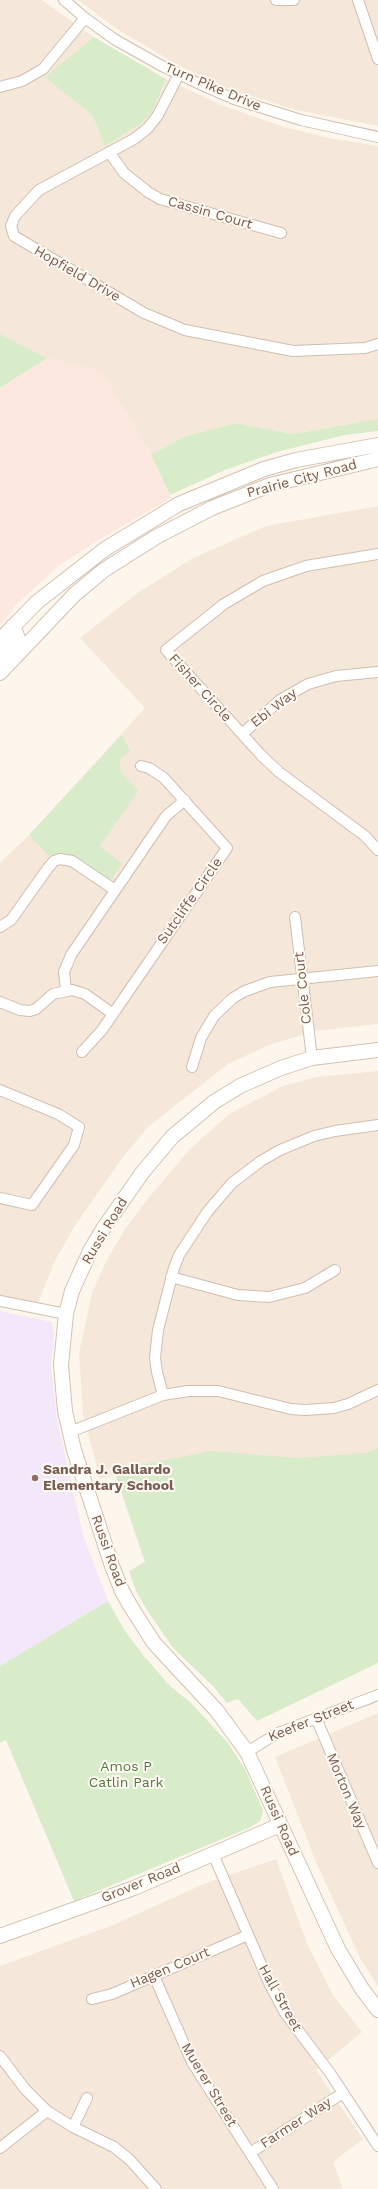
<!DOCTYPE html>
<style>
body{margin:0}
canvas{display:block;background:#fdf6ec}
</style>
<canvas width="378" height="2189"></canvas>
<script>
const ctx = document.querySelector('canvas').getContext('2d');
ctx.lineJoin = 'round';
function paint(path, color) { ctx.fillStyle = color; ctx.fill(path, 'evenodd'); }
const shape = rows => new Path2D(rows.map(r => 'M' + r).join(''));
function stroke(path, color, width, dash) { ctx.strokeStyle = color; ctx.lineWidth = width; ctx.lineCap = dash ? 'butt' : 'round'; ctx.setLineDash(dash || []); ctx.stroke(path); }
function drawText(font, color, halo, rows, align = 'center') {
  ctx.font = font + ' "Work Sans",sans-serif'; ctx.lineWidth = 4; ctx.setLineDash([]); ctx.textBaseline = 'middle'; ctx.strokeStyle = halo; ctx.fillStyle = color; for (const [text, x, y, turn = 0] of rows) {
    ctx.save(); ctx.translate(x, y); ctx.rotate((+turn || 0) * Math.PI / 180); ctx.textAlign = isNaN(turn) ? turn : align; if (halo) ctx.strokeText(text, 0, 0); ctx.fillText(text, 0, 0); ctx.restore();
  }
}
const residential = shape([
 [0,0,42,0,94,37,46,77,92,115,105,146,142,123,153,110,166,79,221,105,284,127,329,138,378,146,378,419,293,434,235,423,183,437,151,455,102,372,47,358,0,334],
 [78,0,378,0,378,126,296,110,227,88,180,66,137,41,117,29],
 [378,506,378,1024,315,1031,269,1045,228,1064,148,1127,123,1157,74,1227,54,1263,38,1303,0,1295,0,863,29,835,145,708,80,638,136,594,193,558,266,526],
 [378,1071,378,1456,367,1462,179,1459,100,1479,83,1414,79,1353,92,1293,106,1262,125,1229,146,1201,189,1150,229,1114,283,1086,316,1077],
 [378,1713,378,1986,361,1960,316,1862,275,1757],
 [276,1859,308,1946,333,1995,362,2032,316,2070,363,2139,333,2162,343,2189,0,2189,0,1966,113,1925,206,1883]
]);
const commercial = shape([
 [47,358,102,372,151,455,171,498,97,541,60,565,17,604,0,625,0,388]
]);
const education = shape([
 [0,1311,52,1322,54,1336,51,1366,57,1419,83,1535,108,1601,0,1666]
]);
const green = shape([
 [94,37,166,79,153,110,142,123,105,146,92,115,45,77],
 [0,334,47,358,0,388],
 [378,419,378,431,345,435,277,452,225,470,170,495,151,455,183,437,235,423,293,434],
 [122,735,130,751,121,758,119,770,138,791,100,846,122,864,109,882,59,855,49,856,29,835],
 [378,1448,378,1663,257,1721,238,1699,227,1703,213,1686,173,1648,149,1613,136,1591,129,1571,145,1562,116,1477,135,1466,211,1451,297,1458,366,1453],
 [108,1601,125,1631,143,1655,170,1686,191,1703,228,1743,245,1769,263,1810,262,1816,260,1821,251,1827,74,1901,6,1740,0,1743,0,1666]
]);
const street = shape([
 [64,0,85,18,114,39,160,65,202,85,234,99,301,120,378,137],
 [276,0,294,0],
 [358,0,378,59],
 [179,74,158,115,148,128,134,139,39,190,15,216,11,226,14,236,144,313,185,330,293,351,365,348,378,344],
 [0,87,22,81,43,69,85,18],
 [109,152,124,173,148,192,160,199,281,233],
 [378,554,306,566,263,581,224,604,166,650,261,755,279,772,365,836,378,850],
 [242,734,280,700,308,684,336,676,378,672],
 [295,917,312,1058],
 [0,927,11,920,48,868,54,861,60,859,72,861,115,890],
 [66,990,64,972,71,955,166,816,185,800],
 [0,1002,20,1010,30,1011,36,1009,53,994,72,990,85,994,113,1014],
 [82,1052,102,1030,227,848,164,778,149,768,141,766],
 [192,1067,201,1038,214,1016,233,998,245,991,270,982,378,971],
 [0,1090,58,1114,79,1127,74,1145,32,1205,0,1198],
 [171,1277,238,1295,269,1297,305,1288,335,1270],
 [0,1301,66,1314],
 [163,1395,157,1372,155,1358,158,1330,174,1268,179,1255,208,1211,232,1183,261,1161,280,1150,314,1136,335,1131,378,1125],
 [70,1432,163,1395,188,1391,218,1391,291,1409,305,1410,334,1408,348,1404,378,1390],
 [316,1718,378,1863],
 [247,1752,278,1733,378,1695],
 [213,1854,270,1985,285,2013,330,2073,378,2146],
 [154,1976,192,2062,273,2189],
 [92,1999,112,1994,248,1935],
 [0,2056,25,2089,47,2111,73,2127,114,2147,129,2159,156,2189],
 [73,2127,87,2098],
 [0,2148,47,2111],
 [250,2153,343,2093]
]);
const secondary = shape([
 [0,640,37,602,105,549,179,504,264,469,296,460,378,445],
 [0,658,18,638,13,626],
 [0,673,75,594,104,570,156,537,212,508,270,485,378,459],
 [378,1050,312,1058,281,1068,240,1086,214,1102,172,1137,142,1173,103,1229,91,1249,72,1291,66,1314,61,1365,65,1411,74,1450,112,1566,122,1591,131,1607,154,1643,217,1711,247,1752,338,1949,362,1989,378,2010],
 [0,1936,134,1888,280,1825]
]);
const markers = [
 [35,1478,4,"#8d6e63"]
];
const streetNames = [
 ["Turn Pike Drive",213,87,23],
 ["Cassin Court",210,213,16],
 ["Hopfield Drive",77,274,30],
 ["Prairie City Road",302,479,-15],
 ["Fisher Circle",200,688,48],
 ["Ebi Way",274,708,-38],
 ["Sutcliffe Circle",190,901,-55],
 ["Cole Court",303,988,-96],
 ["Russi Road",105,1231,-59],
 ["Russi Road",108,1551,70],
 ["Keefer Street",311,1721,-22],
 ["Morton Way",346,1791,67],
 ["Russi Road",279,1821,66],
 ["Grover Road",141,1883,-22],
 ["Hagen Court",170,1968,-23],
 ["Hall Street",280,1998,61],
 ["Muerer Street",209,2085,59],
 ["Farmer Way",296,2123,-33]
];
const educationNames = [
 ["Sandra J. Gallardo",43,1470],
 ["Elementary School",43,1486]
];
const parkNames = [
 ["Amos P",126,1767],
 ["Catlin Park",126,1783]
];
paint(residential, '#f5e8da');
paint(commercial, '#fde8e0');
paint(education, '#f3e8fa');
paint(green, '#d8ecc9');
stroke(street, '#d1beb0', 12);
stroke(secondary, '#d6c0b0', 16);
stroke(street, '#fff', 10);
stroke(secondary, '#fff', 14);
for (const [x, y, r, color] of markers) { const dot = new Path2D(); dot.arc(x, y, r, 0, 2 * Math.PI); ctx.fillStyle = color; ctx.fill(dot); stroke(dot, '#fffaf3', 1.5); }
drawText('14px', '#7a5c4d', '#fffaf3', streetNames);
drawText('bold 14px', '#785e54', '#fffaf3', educationNames, 'left');
drawText('14px', '#537a41', '#fffaf3', parkNames);
</script>
